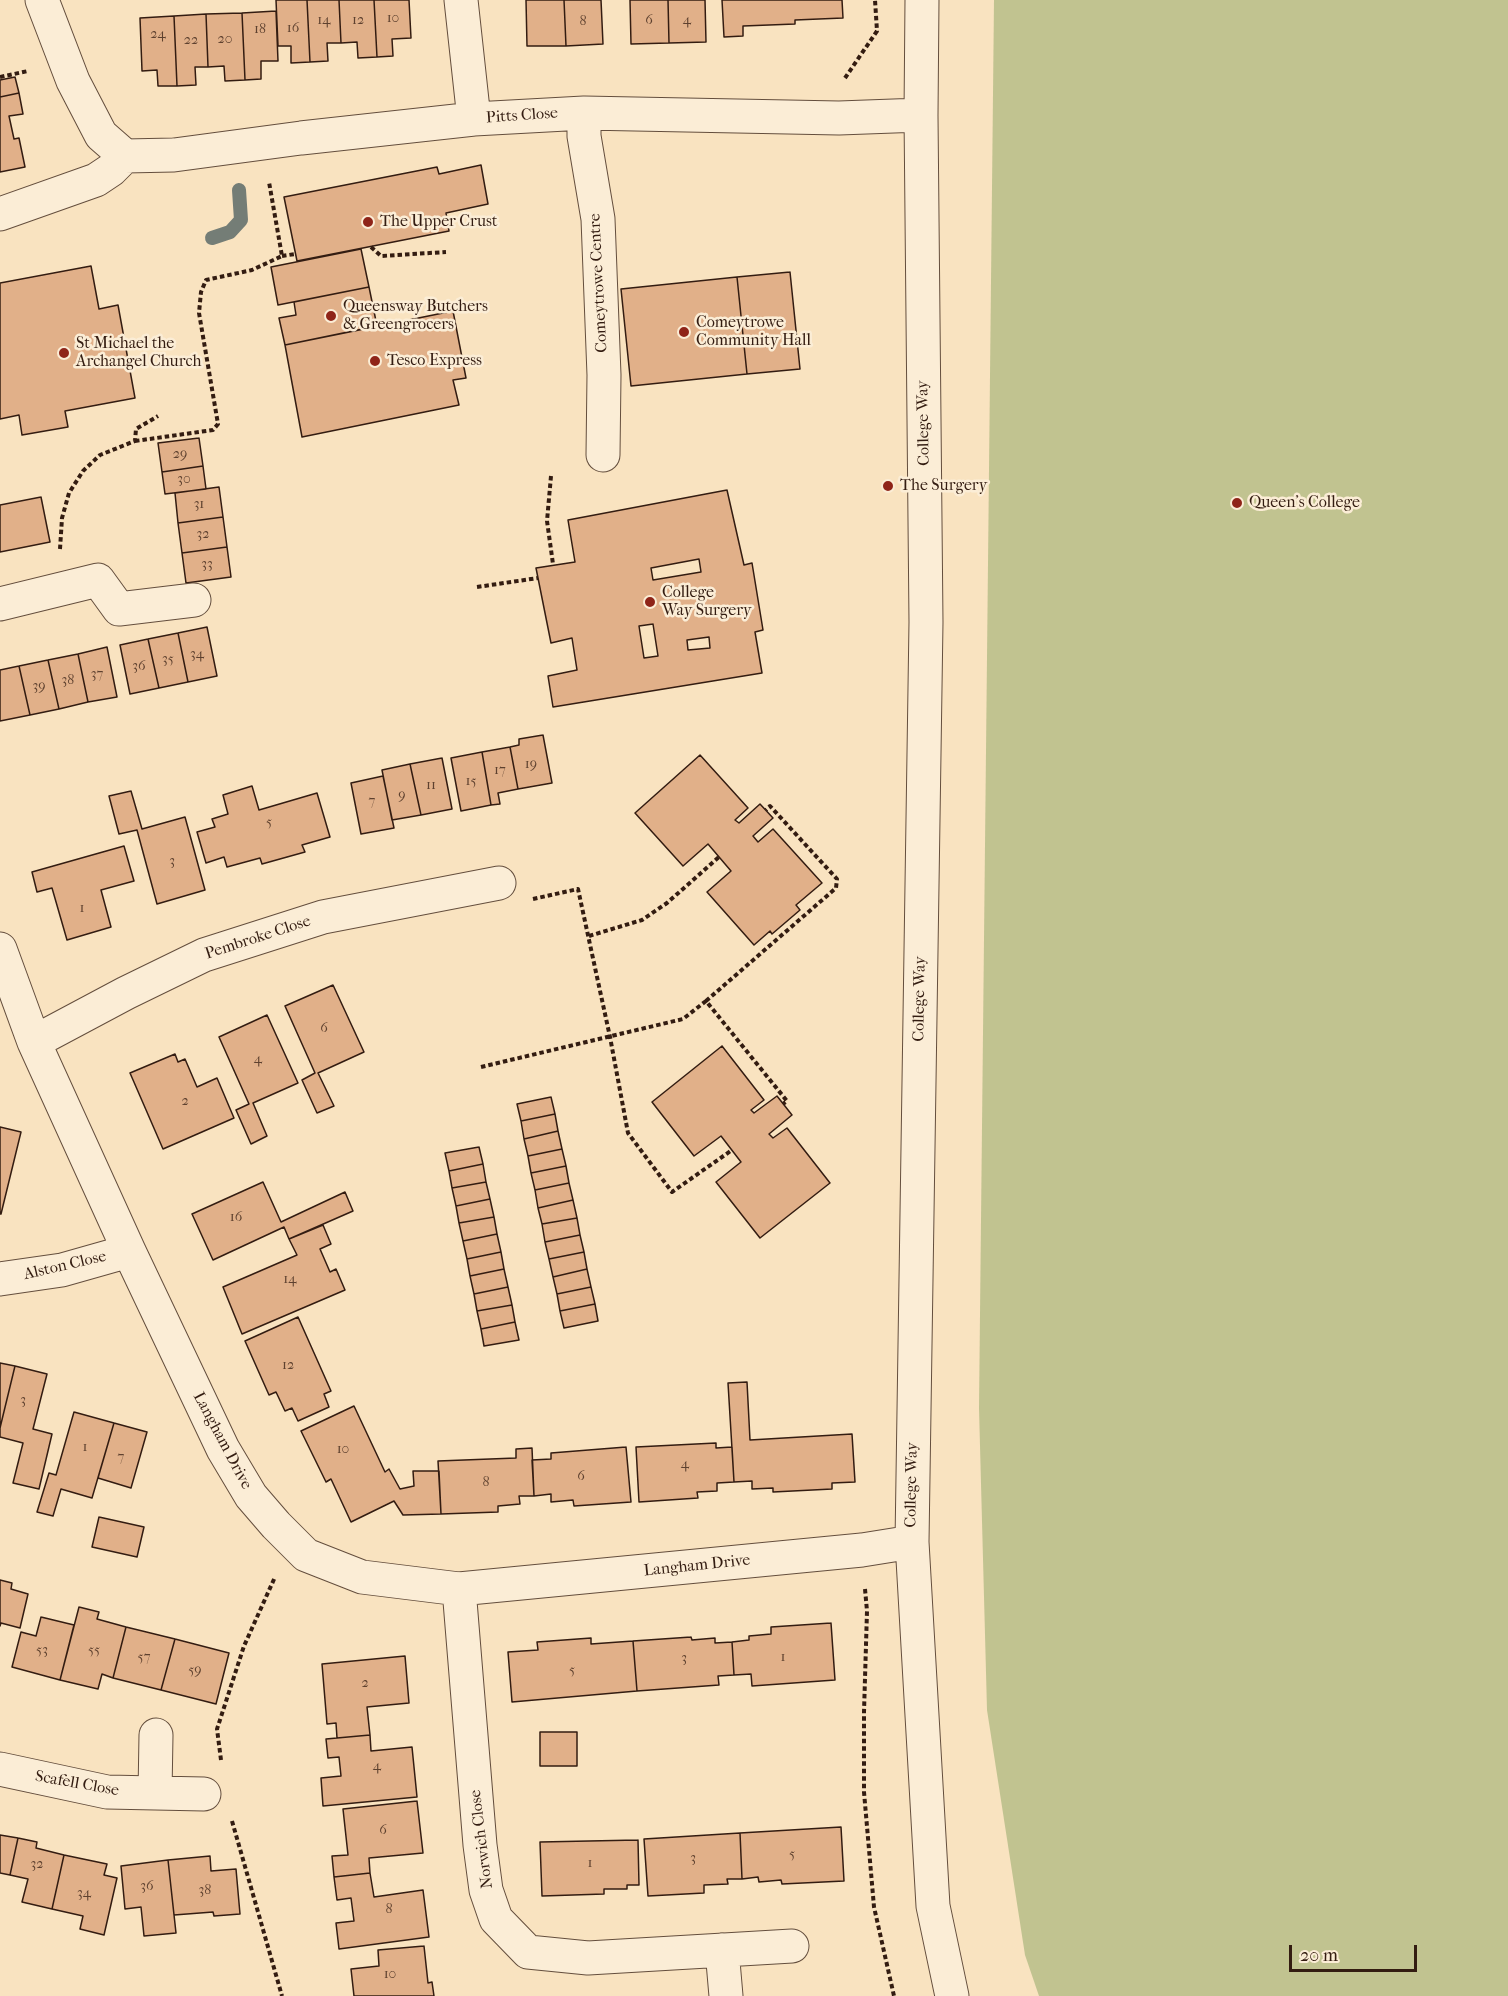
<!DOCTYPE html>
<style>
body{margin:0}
#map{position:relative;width:1508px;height:1996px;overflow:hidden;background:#f9e3c0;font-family:"IM FELL French Canon",serif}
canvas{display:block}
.scale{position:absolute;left:1289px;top:1945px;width:128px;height:27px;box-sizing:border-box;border:3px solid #331c11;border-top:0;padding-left:8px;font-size:18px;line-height:21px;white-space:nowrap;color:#331c11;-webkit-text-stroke:4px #fbedd6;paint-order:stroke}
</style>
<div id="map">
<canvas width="1508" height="1996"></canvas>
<div class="scale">20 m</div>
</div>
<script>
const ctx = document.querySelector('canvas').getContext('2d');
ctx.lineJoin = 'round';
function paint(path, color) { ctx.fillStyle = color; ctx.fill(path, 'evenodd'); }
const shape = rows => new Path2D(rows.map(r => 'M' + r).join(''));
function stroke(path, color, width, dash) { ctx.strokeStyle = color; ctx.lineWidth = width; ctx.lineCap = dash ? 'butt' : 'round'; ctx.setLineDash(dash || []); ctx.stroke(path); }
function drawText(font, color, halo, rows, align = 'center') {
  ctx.font = font + ' "IM FELL French Canon",serif'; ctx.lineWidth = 5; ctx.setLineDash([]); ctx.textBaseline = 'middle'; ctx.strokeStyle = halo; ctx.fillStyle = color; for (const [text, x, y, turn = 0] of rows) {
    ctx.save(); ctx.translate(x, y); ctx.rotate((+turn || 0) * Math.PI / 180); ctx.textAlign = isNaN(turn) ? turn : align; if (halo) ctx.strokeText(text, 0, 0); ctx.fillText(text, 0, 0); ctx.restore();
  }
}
const green = shape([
 [994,0,1508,0,1508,1996,1039,1996,1025,1955,987,1710,979,1408]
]);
const stream = shape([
 [212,238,230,232,241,220,239,190]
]);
const building = shape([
 [276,0,307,0,310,62,291,63,291,46,278,46,276,0],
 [307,0,339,0,341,43,327,43,328,61,310,62,307,0],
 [339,0,374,0,377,57,358,58,357,42,341,43,339,0],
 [374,0,409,0,411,38,392,39,393,56,377,57,374,0],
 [526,0,564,0,566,46,527,46,526,0],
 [564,0,601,0,603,44,566,46,564,0],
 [630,0,668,0,669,43,631,44,630,0],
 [668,0,705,0,706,42,669,43,668,0],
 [722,0,842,0,843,18,795,20,795,24,743,26,743,36,724,37,722,0],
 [276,11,278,61,261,61,261,79,245,80,242,13,276,11],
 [242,13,245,80,225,81,224,66,208,67,206,14,242,13],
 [206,14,208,67,195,67,196,85,177,86,174,16,206,14],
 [174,16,177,86,158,86,157,70,142,71,140,18,174,16],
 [15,77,19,93,0,97,0,80,15,77],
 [19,93,23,114,9,116,14,139,19,138,25,167,0,172,0,97,19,93],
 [481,165,488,204,446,213,449,231,297,261,284,197,437,167,439,174,481,165],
 [361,249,369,287,278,305,271,267,361,249],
 [91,266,99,309,118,305,135,398,65,411,68,427,22,435,19,415,0,419,0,283,91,266],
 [790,272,800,369,747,374,737,277,790,272],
 [737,277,747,374,631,386,621,289,737,277],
 [369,287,377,326,285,345,279,318,296,315,294,302,369,287],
 [453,311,466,378,453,380,459,405,302,437,285,345,453,311],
 [199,438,203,466,162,472,158,443,199,438],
 [203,466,206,489,165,494,162,472,203,466],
 [219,487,223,517,178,523,175,493,219,487],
 [727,490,744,565,752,563,763,630,755,632,762,673,553,707,548,676,577,670,572,638,551,643,536,568,575,562,568,520,727,490],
 [699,559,701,572,653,580,651,568,699,559],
 [653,624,658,656,644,658,639,626,653,624],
 [709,637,710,648,688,650,687,640,709,637],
 [41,497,50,542,0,552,0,505,41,497],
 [223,517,227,547,182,553,178,523,223,517],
 [227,547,231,577,186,583,182,553,227,547],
 [207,627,217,676,188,682,178,633,207,627],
 [178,633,188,682,159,688,148,639,178,633],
 [148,639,159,688,130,694,120,645,148,639],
 [107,647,117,697,88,702,78,654,107,647],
 [78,654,88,702,59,709,48,660,78,654],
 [48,660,59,709,30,715,19,666,48,660],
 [19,666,30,715,0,721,0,670,19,666],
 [543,735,552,783,518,789,510,747,519,745,519,739,543,735],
 [510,747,518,789,498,793,500,804,491,805,482,752,510,747],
 [482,752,491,805,461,811,451,758,482,752],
 [700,755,748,808,735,820,739,823,760,804,773,818,753,836,758,842,773,829,822,883,796,905,800,910,772,934,770,931,754,945,707,892,731,871,708,844,683,866,635,813,700,755],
 [442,758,452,809,421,815,410,764,442,758],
 [410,764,421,815,392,820,382,770,410,764],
 [383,776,394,828,361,834,351,783,383,776],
 [252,786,259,810,317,793,330,837,302,845,305,852,262,864,260,858,227,867,224,857,206,863,197,832,215,827,212,819,228,814,223,795,252,786],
 [131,791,142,829,185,817,205,890,157,904,137,830,119,834,109,796,131,791],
 [124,846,134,881,101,890,111,927,67,940,52,888,37,892,32,872,124,846],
 [333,985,364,1052,318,1073,334,1106,317,1113,302,1080,315,1073,285,1006,333,985],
 [267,1015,298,1083,253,1103,267,1136,251,1144,236,1110,249,1104,219,1037,267,1015],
 [722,1046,764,1100,751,1110,754,1113,777,1096,792,1115,769,1134,773,1138,787,1128,830,1183,760,1238,716,1182,741,1162,721,1136,694,1156,652,1102,722,1046],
 [175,1054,178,1062,185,1059,197,1087,217,1078,234,1118,163,1149,130,1073,175,1054],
 [551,1097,555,1114,521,1121,517,1104,551,1097],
 [555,1114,558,1131,524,1139,521,1121,555,1114],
 [0,1127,21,1132,1,1214,0,1214,0,1127],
 [558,1131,562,1149,528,1156,524,1139,558,1131],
 [479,1147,483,1164,449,1171,445,1153,479,1147],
 [562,1149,566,1166,531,1173,528,1156,562,1149],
 [483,1164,486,1182,452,1188,449,1171,483,1164],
 [566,1166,569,1183,535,1190,531,1173,566,1166],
 [263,1182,281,1222,345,1192,353,1211,289,1239,284,1227,213,1260,192,1214,263,1182],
 [486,1182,490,1199,456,1206,452,1188,486,1182],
 [569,1183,573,1200,538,1208,535,1190,569,1183],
 [490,1199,494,1217,459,1223,456,1206,490,1199],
 [573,1200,577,1218,542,1224,538,1208,573,1200],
 [494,1217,497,1234,463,1241,459,1223,494,1217],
 [577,1218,580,1235,545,1242,542,1224,577,1218],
 [323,1225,331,1244,320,1249,330,1272,336,1269,345,1290,242,1334,223,1287,297,1255,289,1239,323,1225],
 [497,1234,501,1252,467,1259,463,1241,497,1234],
 [580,1235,584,1252,549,1259,545,1242,580,1235],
 [501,1252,504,1269,470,1276,467,1259,501,1252],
 [584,1252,587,1269,553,1277,549,1259,584,1252],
 [504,1269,508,1287,474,1294,470,1276,504,1269],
 [587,1269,591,1287,557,1294,553,1277,587,1269],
 [508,1287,512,1305,477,1311,474,1294,508,1287],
 [591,1287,595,1304,560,1311,557,1294,591,1287],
 [595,1304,598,1321,564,1328,560,1311,595,1304],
 [512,1305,515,1322,481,1329,477,1311,512,1305],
 [298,1317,331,1391,324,1394,329,1407,298,1421,292,1408,285,1411,276,1392,269,1395,245,1341,298,1317],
 [515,1322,519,1340,484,1346,481,1329,515,1322],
 [0,1363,15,1366,0,1428,0,1363],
 [15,1366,47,1374,33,1429,52,1434,39,1489,13,1483,23,1443,0,1437,0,1428,15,1366],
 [747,1382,750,1440,852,1434,855,1482,832,1483,832,1489,773,1492,773,1488,752,1489,752,1481,734,1482,728,1383,747,1382],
 [354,1406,385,1472,389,1469,400,1489,414,1486,413,1471,439,1471,441,1514,403,1515,394,1501,351,1522,331,1479,326,1482,301,1431,354,1406],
 [74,1412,114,1423,92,1498,61,1489,53,1516,37,1512,49,1473,56,1475,74,1412],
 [114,1423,147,1432,131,1488,98,1478,114,1423],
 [716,1443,716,1448,732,1447,734,1482,717,1483,717,1491,697,1492,698,1498,639,1502,636,1447,716,1443],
 [626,1447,631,1502,574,1506,573,1500,551,1502,551,1494,534,1496,532,1460,551,1459,551,1453,626,1447],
 [532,1448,534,1496,519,1496,520,1504,498,1506,498,1512,441,1514,438,1461,516,1458,516,1449,532,1448],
 [99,1517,144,1527,137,1557,92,1547,99,1517],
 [0,1580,12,1583,11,1589,28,1594,20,1628,1,1623,0,1626,0,1580],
 [79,1607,99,1612,97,1619,126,1627,113,1678,102,1674,98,1689,60,1680,79,1607],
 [41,1617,74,1625,60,1680,12,1667,21,1632,36,1636,41,1617],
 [831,1623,835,1680,752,1686,751,1674,734,1675,732,1642,749,1640,749,1636,771,1634,771,1627,831,1623],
 [126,1627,175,1639,161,1690,113,1678,126,1627],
 [691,1637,692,1640,715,1638,715,1643,732,1642,734,1675,718,1676,719,1685,637,1691,633,1641,691,1637],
 [591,1638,591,1644,633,1641,637,1691,512,1702,508,1652,538,1650,537,1642,591,1638],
 [175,1639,229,1653,216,1704,161,1690,175,1639],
 [405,1656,409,1703,367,1707,370,1735,337,1738,336,1723,327,1724,322,1664,405,1656],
 [540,1732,577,1732,577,1766,540,1766,540,1732],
 [370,1735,371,1751,412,1747,417,1797,323,1806,321,1778,341,1776,339,1757,328,1758,326,1739,370,1735],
 [417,1801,423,1853,369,1858,370,1873,334,1877,332,1856,348,1855,343,1809,417,1801],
 [841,1827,844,1881,782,1884,781,1880,759,1882,758,1877,742,1879,740,1833,841,1827],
 [740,1833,742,1879,727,1879,728,1884,704,1885,704,1893,648,1896,644,1839,740,1833],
 [0,1835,18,1838,10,1875,0,1873,0,1835],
 [18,1838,37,1842,36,1848,64,1855,52,1909,22,1902,28,1879,10,1875,18,1838],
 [638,1840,639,1885,627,1885,627,1889,604,1889,604,1894,542,1896,540,1842,638,1840],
 [64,1855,107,1864,104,1875,117,1878,104,1935,80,1929,83,1916,52,1909,64,1855],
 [210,1856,211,1871,236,1869,240,1914,214,1916,213,1912,174,1915,168,1860,210,1856],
 [168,1860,176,1933,144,1936,141,1907,125,1909,121,1866,168,1860],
 [370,1873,374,1897,423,1890,429,1937,339,1949,336,1923,354,1921,351,1898,337,1900,334,1877,370,1873],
 [424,1946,428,1983,432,1982,434,1996,354,1996,351,1969,379,1966,378,1950,424,1946]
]);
const path = shape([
 [0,77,28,71],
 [845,78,877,31,875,0],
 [371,247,381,256,446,252],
 [282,256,295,254],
 [135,441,213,430,218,424,199,313,201,292,206,280,252,270,282,256,269,182],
 [551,476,547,521,553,564],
 [60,549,62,518,69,493,83,471,100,455,135,441,136,429,158,416],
 [477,587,538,578],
 [533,899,578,889,610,1037,628,1133,672,1192,732,1150],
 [589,936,642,920,667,903,719,857],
 [706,1001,836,888,837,879,770,806,766,810],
 [481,1067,683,1019,706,1001,787,1101,783,1104],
 [865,1589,867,1611,864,1712,864,1792,874,1907,894,1996],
 [221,1760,217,1729,244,1646,275,1577],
 [232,1821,282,1996]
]);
const minor = shape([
 [42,0,73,81,101,135,125,156],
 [461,0,474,119],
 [922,0,921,115,926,622,912,1542,933,1906,952,1996],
 [584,113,584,136,598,219,604,375,603,455],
 [125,156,174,155,301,138,474,119,584,113,839,118,921,115],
 [0,214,96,180,111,170,125,156],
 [0,604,98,580,119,609,194,600],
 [0,949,34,1042,129,1251,223,1449,251,1496,276,1525,306,1555,362,1577,459,1589,862,1550,912,1542],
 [34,1042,126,993,204,955,323,917,499,883],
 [0,1279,62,1270,129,1251],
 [459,1589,480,1845,486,1890,496,1919,528,1952,588,1958,792,1946],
 [0,1769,107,1792,204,1794],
 [155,1793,156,1735],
 [722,1950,726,1996]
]);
const markers = [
 [368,222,6,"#8f2418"],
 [331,316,6,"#8f2418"],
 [684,332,6,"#8f2418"],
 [64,353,6,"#8f2418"],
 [375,361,6,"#8f2418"],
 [888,486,6,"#8f2418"],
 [1237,503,6,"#8f2418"],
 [650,602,6,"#8f2418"]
];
const numberNames = [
 ["10",393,19],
 ["14",324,21],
 ["12",358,21],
 ["6",649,21],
 ["4",687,21],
 ["8",583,22],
 ["16",293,29],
 ["18",260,30],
 ["24",158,35],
 ["20",225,40],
 ["22",191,41],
 ["29",180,455],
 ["30",184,480],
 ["31",199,505],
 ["32",203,535],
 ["33",207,565],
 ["34",197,655],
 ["35",168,660],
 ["36",139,667],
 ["37",97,675],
 ["38",68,681],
 ["39",39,687],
 ["19",531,765],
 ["17",500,771],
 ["15",471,782],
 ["11",431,786],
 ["9",402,796],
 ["7",372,802],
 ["5",269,823],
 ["3",172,862],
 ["1",82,909],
 ["6",324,1029],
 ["4",258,1060],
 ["2",185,1102],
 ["16",236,1218],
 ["14",290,1280],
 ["12",288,1366],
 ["3",23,1401],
 ["1",85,1448],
 ["10",343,1450],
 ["7",121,1458],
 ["4",685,1465],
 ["6",581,1477],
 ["8",486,1483],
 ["53",42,1651],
 ["55",94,1651],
 ["57",144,1658],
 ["1",783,1658],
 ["3",684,1659],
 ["59",195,1671],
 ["5",572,1671],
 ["2",365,1684],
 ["4",377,1767],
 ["6",383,1831],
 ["5",792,1855],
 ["3",693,1859],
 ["1",590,1864],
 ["32",37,1865],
 ["36",147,1887],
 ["38",205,1891],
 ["34",84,1894],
 ["8",389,1910],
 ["10",390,1975]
];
const streetNames = [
 ["Pitts Close",522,116,-4],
 ["Comeytrowe Centre",599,283,-93],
 ["College Way",924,423,-91],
 ["Pembroke Close",258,938,-18],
 ["College Way",920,999,-89],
 ["Alston Close",65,1266,-13],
 ["Langham Drive",222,1441,62],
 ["College Way",912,1485,-89],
 ["Langham Drive",697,1566,-6],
 ["Scafell Close",77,1784,10],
 ["Norwich Close",482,1839,-97]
];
const poiNames = [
 ["The Upper Crust",380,222],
 ["Queensway Butchers",343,307],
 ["& Greengrocers",343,325],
 ["Comeytrowe",696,323],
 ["Community Hall",696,341],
 ["St Michael the",76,344],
 ["Archangel Church",76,362],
 ["Tesco Express",387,361],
 ["The Surgery",900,486],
 ["Queen's College",1249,503],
 ["College",662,593],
 ["Way Surgery",662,611]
];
paint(green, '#c1c390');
stroke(stream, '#747d76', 14);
paint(building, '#e1b089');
stroke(building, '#331c11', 1.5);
stroke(minor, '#644e3d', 35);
stroke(path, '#331c11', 4, [4.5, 3]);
stroke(minor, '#fbedd6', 33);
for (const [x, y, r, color] of markers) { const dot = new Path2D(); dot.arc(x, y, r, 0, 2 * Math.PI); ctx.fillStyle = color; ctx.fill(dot); stroke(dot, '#fbedd6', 2); }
drawText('14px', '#5e412f', null, numberNames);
drawText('16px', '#331c11', '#fbedd6', streetNames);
drawText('16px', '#331c11', '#fbedd6', poiNames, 'left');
</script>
